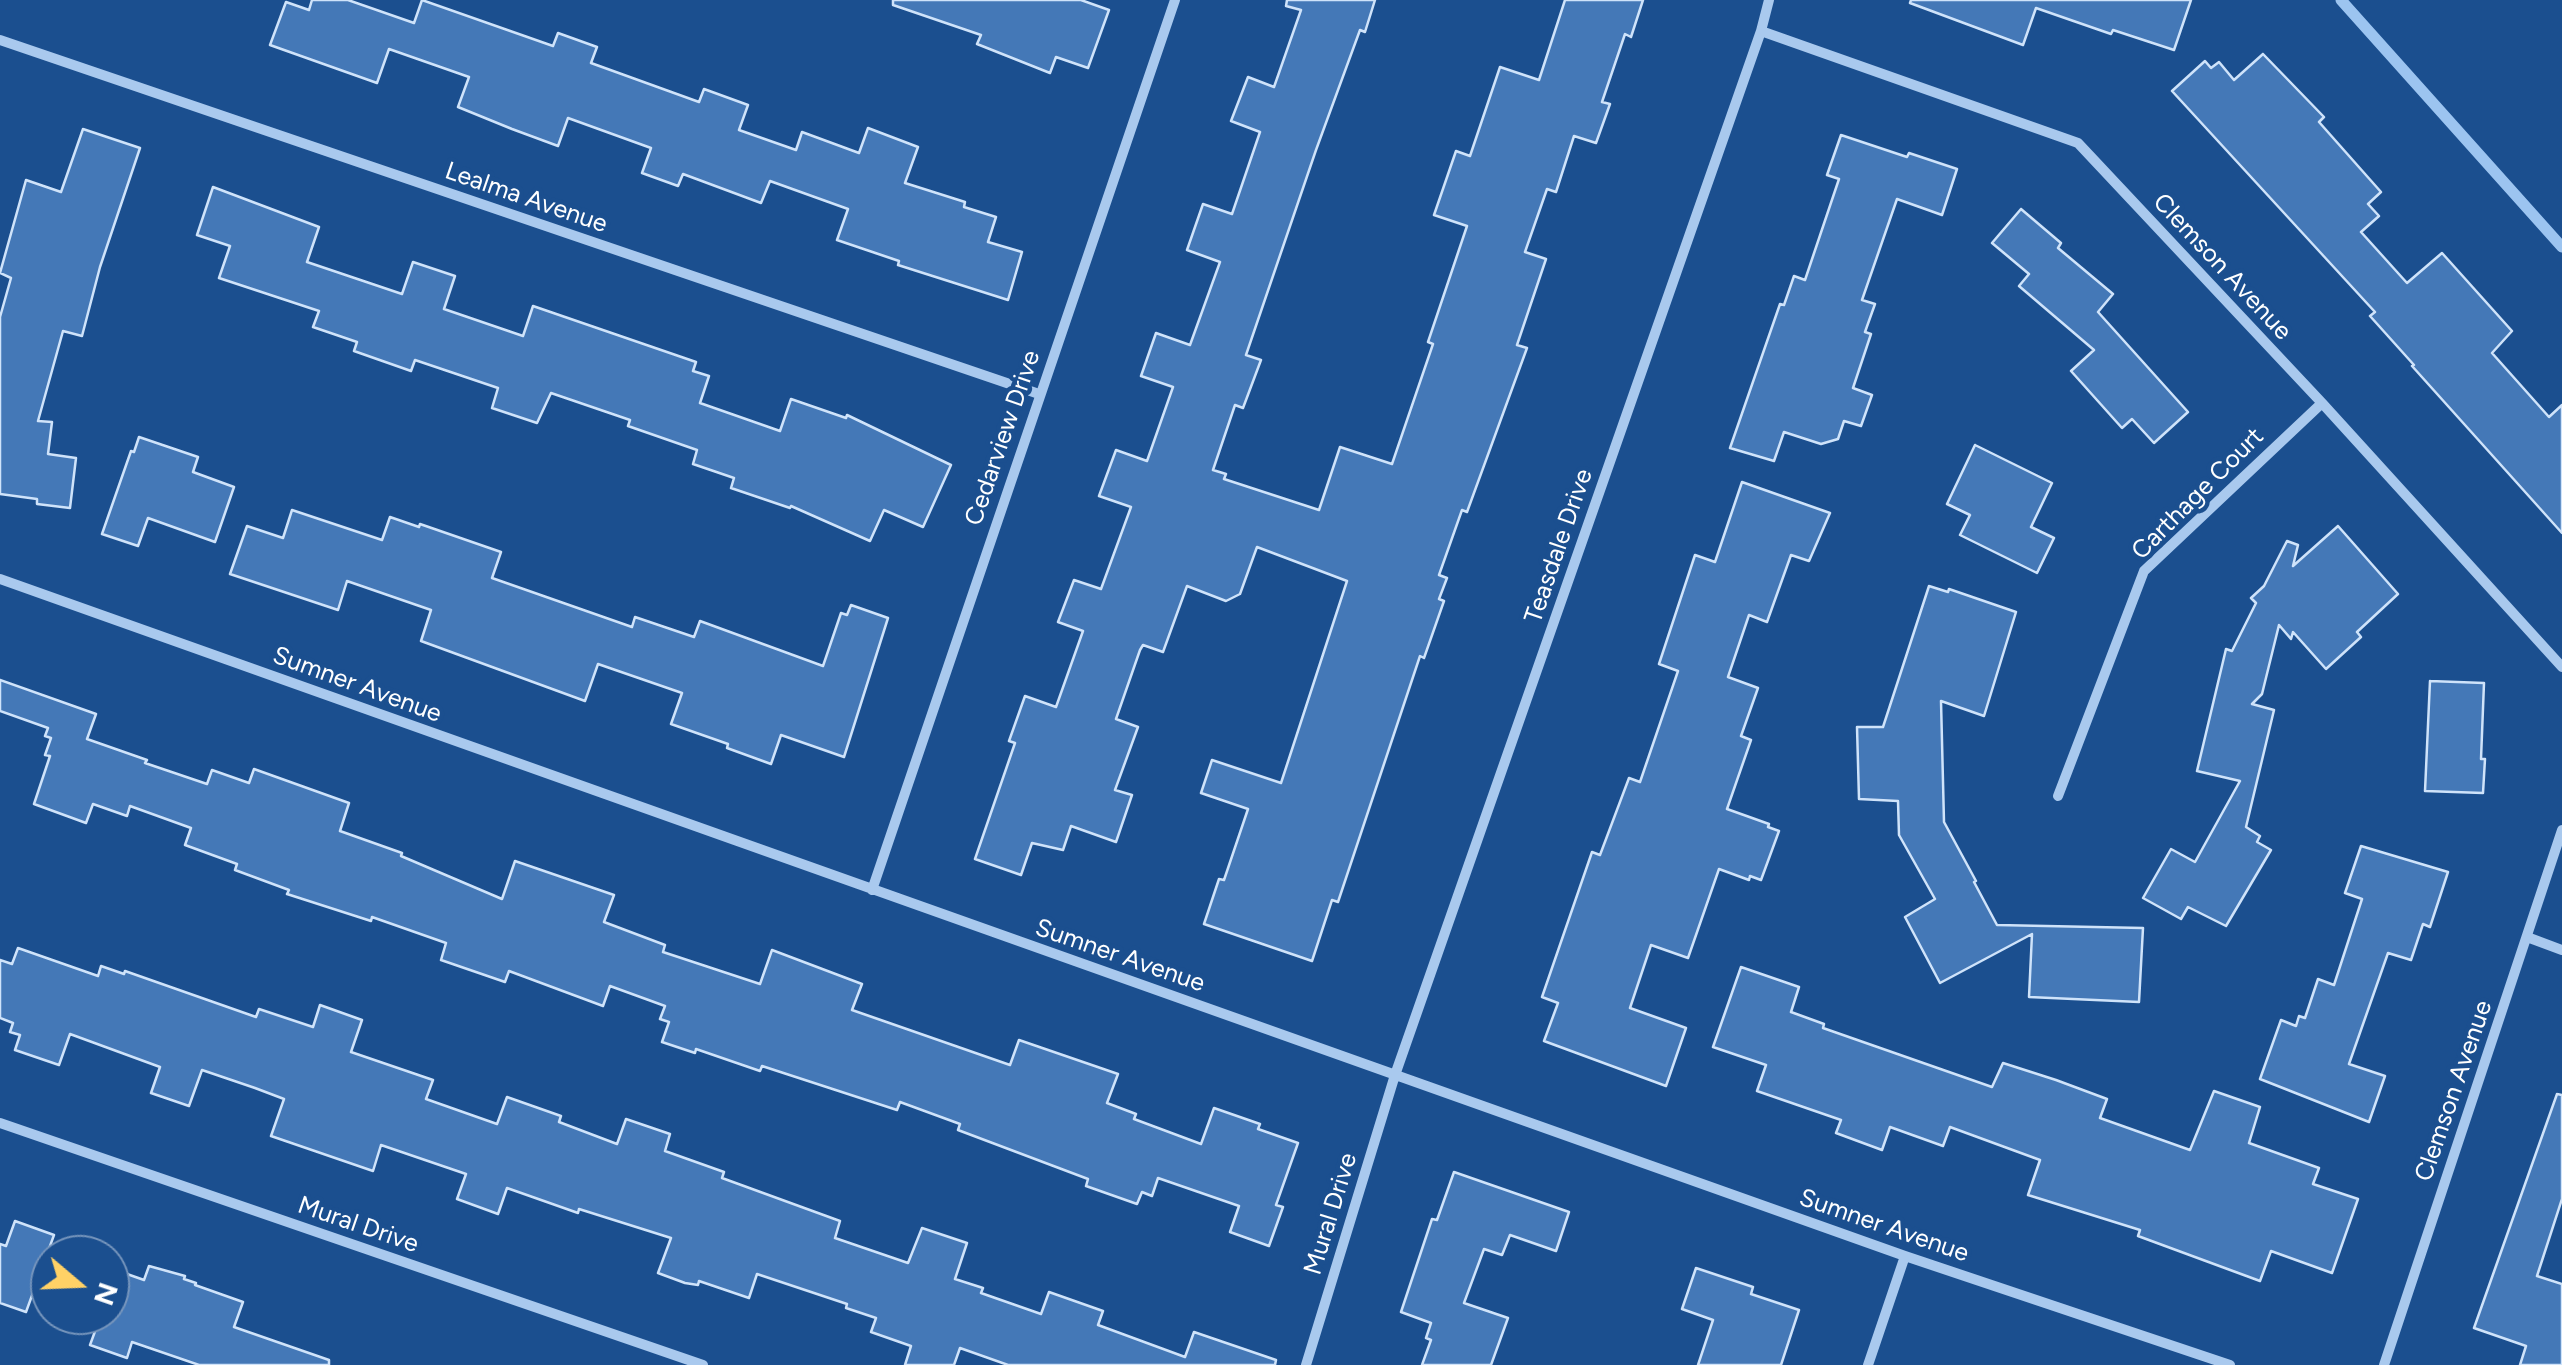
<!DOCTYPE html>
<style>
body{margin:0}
#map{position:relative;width:2562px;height:1365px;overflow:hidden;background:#1b4f8f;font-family:Figtree,sans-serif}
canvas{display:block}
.north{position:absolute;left:30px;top:1235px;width:100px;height:100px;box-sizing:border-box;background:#1b4f8f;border:2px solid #7695bc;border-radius:50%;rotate:109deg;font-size:28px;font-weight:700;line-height:40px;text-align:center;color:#fff}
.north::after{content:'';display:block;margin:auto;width:35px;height:45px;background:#ffd166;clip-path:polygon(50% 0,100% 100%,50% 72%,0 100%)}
</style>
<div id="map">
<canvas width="2562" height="1365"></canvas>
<div class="north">N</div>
</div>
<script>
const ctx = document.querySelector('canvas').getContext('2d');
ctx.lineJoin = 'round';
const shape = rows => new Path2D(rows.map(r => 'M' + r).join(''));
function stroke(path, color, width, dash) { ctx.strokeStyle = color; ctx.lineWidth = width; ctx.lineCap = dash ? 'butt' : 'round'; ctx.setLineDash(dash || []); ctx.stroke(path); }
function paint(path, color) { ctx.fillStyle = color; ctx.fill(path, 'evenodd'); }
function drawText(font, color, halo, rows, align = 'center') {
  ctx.font = font + ' Figtree,sans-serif'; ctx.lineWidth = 9; ctx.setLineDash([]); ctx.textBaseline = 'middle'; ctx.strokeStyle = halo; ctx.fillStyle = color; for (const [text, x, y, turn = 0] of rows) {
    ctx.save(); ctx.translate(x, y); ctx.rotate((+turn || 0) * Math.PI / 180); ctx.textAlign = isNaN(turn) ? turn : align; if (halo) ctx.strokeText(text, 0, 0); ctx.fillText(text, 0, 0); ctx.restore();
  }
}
const stream = shape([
 [2341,0,2562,247]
]);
const building = shape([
 [312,0,348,0,414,23,422,0,553,46,558,33,597,47,591,63,699,102,704,89,748,105,739,130,796,150,802,132,859,153,868,128,918,147,905,183,965,202,964,207,996,217,988,242,1022,252,1008,300,898,265,899,261,837,240,848,209,770,181,761,203,683,174,678,186,642,173,651,148,568,118,558,146,512,129,458,107,469,77,389,49,377,83,270,45,286,2,309,10,312,0],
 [893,0,1081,0,1109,10,1088,68,1056,57,1050,73,977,44,981,35,893,5,893,0],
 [1287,0,1375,0,1365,32,1360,30,1316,150,1246,355,1261,360,1243,408,1235,405,1213,470,1226,474,1224,479,1319,510,1340,447,1392,464,1433,344,1428,342,1467,226,1434,215,1456,151,1470,156,1500,67,1539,80,1565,0,1643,0,1631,37,1625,34,1602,102,1610,104,1596,143,1574,136,1556,192,1547,189,1525,252,1546,259,1517,345,1527,348,1467,512,1462,510,1439,575,1447,578,1439,599,1444,601,1424,658,1420,656,1338,902,1332,900,1312,961,1204,924,1219,879,1224,880,1248,809,1201,793,1212,760,1281,783,1347,581,1257,547,1240,594,1226,601,1187,586,1163,652,1143,645,1140,650,1116,719,1138,727,1115,790,1132,795,1116,842,1071,826,1063,850,1032,843,1021,875,975,859,1015,743,1009,741,1025,696,1056,707,1083,631,1058,622,1074,580,1101,589,1131,507,1099,496,1116,450,1147,461,1173,387,1141,376,1156,333,1190,345,1220,262,1187,250,1203,204,1232,214,1260,132,1231,121,1248,77,1274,87,1301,10,1286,6,1287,0],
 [1911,0,2191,0,2174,50,2113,30,2111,34,2036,8,2023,45,1910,3,1911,0],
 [2263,54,2324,117,2319,122,2381,192,2368,204,2379,216,2361,232,2407,283,2442,253,2512,331,2492,353,2549,417,2562,405,2562,533,2412,366,2414,365,2370,316,2375,312,2172,91,2205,61,2211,68,2219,62,2234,80,2263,54],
 [83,129,140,148,100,267,82,336,63,331,38,421,52,422,48,454,76,458,70,508,37,504,37,499,0,494,0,317,11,278,0,273,26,180,61,192,83,129],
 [1841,135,1907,157,1909,153,1957,169,1942,215,1897,199,1862,300,1875,304,1865,332,1871,334,1853,388,1872,395,1861,426,1844,421,1838,439,1821,444,1784,432,1774,461,1730,448,1780,304,1784,305,1794,276,1805,280,1839,179,1827,175,1841,135],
 [213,187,319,227,307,262,402,294,413,262,455,276,444,309,523,336,533,306,696,362,693,371,709,376,700,403,780,431,791,399,846,418,847,415,951,465,923,527,884,510,870,541,791,506,790,508,731,488,734,478,693,464,697,450,628,426,630,420,551,393,537,423,492,408,498,388,415,360,411,371,354,351,357,342,313,327,319,311,219,278,230,246,197,235,213,187],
 [2021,209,2061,243,2058,248,2113,294,2098,312,2188,412,2154,443,2132,419,2122,428,2071,371,2094,350,2019,286,2029,274,1992,243,2021,209],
 [139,437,198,457,193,472,234,487,215,542,148,518,138,546,102,534,131,451,134,452,139,437],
 [1975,445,2052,483,2031,527,2054,538,2037,573,1960,535,1970,515,1947,504,1975,445],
 [1742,482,1830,513,1809,561,1791,555,1767,622,1749,615,1728,677,1758,688,1741,736,1751,740,1727,809,1769,824,1768,827,1779,831,1761,880,1750,876,1749,880,1719,869,1688,958,1651,945,1630,1008,1686,1028,1666,1086,1544,1041,1558,1003,1542,997,1592,852,1600,855,1629,778,1640,782,1678,671,1659,664,1695,555,1715,562,1742,482],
 [292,510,382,540,390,517,419,527,420,524,501,552,492,578,632,627,635,617,694,637,700,621,823,666,841,613,847,615,851,605,888,618,844,757,781,735,771,764,727,748,728,744,671,724,682,693,598,664,585,701,421,641,431,610,347,581,338,610,230,574,247,526,283,538,292,510],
 [2338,526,2398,594,2357,632,2361,637,2326,669,2293,632,2291,639,2279,625,2262,694,2252,704,2274,710,2246,827,2260,836,2257,842,2271,850,2226,926,2188,907,2181,919,2143,898,2171,849,2195,862,2240,781,2197,771,2226,649,2232,651,2256,603,2251,598,2264,586,2287,541,2298,545,2293,566,2338,526],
 [1929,586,1948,592,1949,589,2016,612,1984,716,1941,701,1944,822,1976,881,1974,882,1997,925,2143,928,2139,1002,2029,997,2032,934,1940,983,1905,917,1935,899,1899,835,1898,801,1859,799,1857,727,1883,727,1929,586],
 [0,680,96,714,87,739,147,760,145,763,207,784,212,770,249,783,254,769,349,803,340,831,402,853,401,856,502,899,515,861,614,895,604,922,665,945,663,952,760,984,772,950,862,984,852,1010,1010,1065,1019,1040,1118,1074,1107,1103,1136,1114,1134,1119,1201,1144,1214,1108,1260,1124,1258,1129,1298,1143,1276,1205,1283,1207,1269,1246,1230,1232,1239,1206,1158,1178,1152,1196,1142,1192,1137,1204,1086,1186,1088,1179,958,1130,960,1124,900,1102,897,1110,762,1066,760,1071,696,1049,695,1053,662,1042,669,1022,660,1019,665,1006,610,986,603,1006,509,971,505,982,441,960,446,943,372,917,371,921,287,894,289,890,235,870,237,864,185,845,191,828,130,806,127,816,93,804,86,823,34,804,50,756,45,755,51,738,45,736,48,728,0,711,0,680],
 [2430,681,2484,683,2481,759,2485,759,2483,793,2425,791,2430,681],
 [2361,846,2448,872,2430,927,2423,924,2411,960,2388,953,2349,1064,2385,1076,2369,1122,2260,1079,2281,1020,2296,1026,2299,1016,2305,1018,2318,979,2334,985,2362,899,2345,893,2361,846],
 [18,948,98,976,101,966,124,974,125,971,256,1017,259,1009,313,1027,320,1005,362,1020,351,1052,433,1080,426,1099,497,1124,507,1097,561,1116,559,1122,617,1144,626,1119,670,1134,665,1151,724,1172,722,1178,840,1221,835,1238,908,1263,922,1228,967,1243,955,1279,983,1288,981,1293,1041,1314,1049,1292,1103,1311,1098,1325,1185,1357,1194,1332,1276,1360,1275,1365,1008,1365,960,1348,954,1365,905,1365,911,1346,871,1332,876,1318,846,1308,847,1304,757,1274,749,1298,699,1281,698,1285,685,1283,658,1273,671,1238,579,1209,578,1213,507,1188,498,1214,457,1199,466,1174,381,1145,373,1171,271,1136,284,1099,255,1088,202,1070,189,1106,151,1093,160,1067,70,1034,59,1065,15,1050,20,1035,10,1032,13,1023,0,1018,0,960,12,964,18,948],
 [1741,967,1799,987,1791,1012,1824,1024,1823,1028,1992,1087,2003,1063,2056,1080,2107,1099,2100,1118,2190,1150,2214,1091,2260,1107,2249,1143,2319,1168,2313,1184,2358,1199,2332,1273,2271,1251,2260,1281,2138,1236,2140,1230,2028,1195,2040,1160,1950,1127,1943,1146,1890,1127,1882,1150,1836,1133,1841,1120,1757,1091,1766,1065,1713,1047,1741,967],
 [2557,1094,2562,1095,2562,1199,2537,1276,2562,1284,2562,1365,2520,1365,2526,1346,2474,1328,2557,1094],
 [1454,1172,1569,1212,1556,1251,1510,1235,1502,1255,1484,1249,1464,1303,1508,1318,1491,1365,1422,1365,1431,1340,1426,1338,1431,1323,1401,1312,1432,1219,1437,1220,1454,1172],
 [15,1221,54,1235,26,1312,0,1303,0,1244,6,1246,15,1221],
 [149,1266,185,1276,184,1279,196,1283,195,1285,243,1302,234,1327,329,1360,329,1365,199,1365,132,1342,127,1358,90,1345,101,1315,110,1315,110,1268,144,1280,149,1266],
 [1696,1268,1753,1287,1751,1294,1799,1310,1781,1365,1698,1365,1713,1320,1682,1309,1696,1268]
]);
const minor = shape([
 [1761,31,2078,143,2322,403,2562,667],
 [0,40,1039,394],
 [0,579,1905,1256,2230,1365],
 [2058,796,2144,571,2322,403],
 [872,890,1175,0],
 [2527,937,2562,950],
 [0,1123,703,1365],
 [1306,1365,1395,1075,1761,31,1769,0],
 [1868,1365,1905,1256],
 [2384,1365,2562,830]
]);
const streetNames = [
 ["Lealma Avenue",526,198,19],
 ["Clemson Avenue",2222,267,47],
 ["Cedarview Drive",1003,438,-71],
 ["Carthage Court",2198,494,-45],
 ["Teasdale Drive",1559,546,-71],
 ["Sumner Avenue",357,685,20],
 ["Sumner Avenue",1120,956,19],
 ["Clemson Avenue",2454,1091,-71],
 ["Mural Drive",1331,1214,-73],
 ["Mural Drive",358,1225,19],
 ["Sumner Avenue",1884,1226,19]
];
stroke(stream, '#9cc4f0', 11);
paint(building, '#4478b7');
stroke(building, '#cfe3fa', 2.5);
stroke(minor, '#a9c9ee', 10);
drawText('25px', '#fff', '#1b4f8f', streetNames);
</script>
